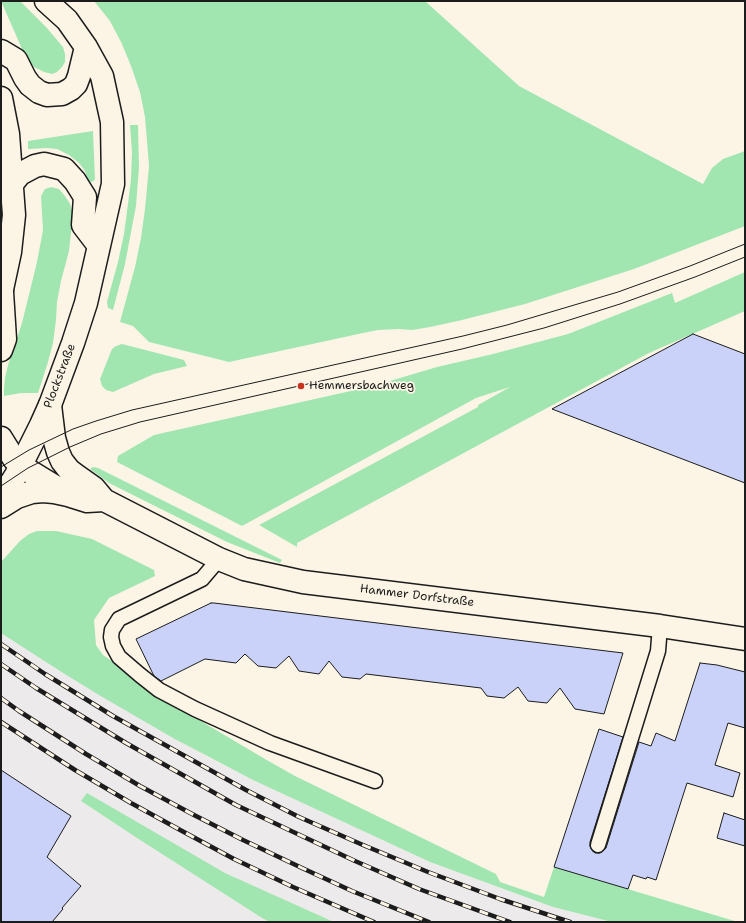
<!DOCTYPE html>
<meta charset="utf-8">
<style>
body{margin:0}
#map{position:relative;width:746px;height:923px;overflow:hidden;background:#fcf5e5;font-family:"Shantell Sans",sans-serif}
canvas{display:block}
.frame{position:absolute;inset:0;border:2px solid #1c1c1c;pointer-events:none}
</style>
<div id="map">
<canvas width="746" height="923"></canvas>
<div class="frame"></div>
</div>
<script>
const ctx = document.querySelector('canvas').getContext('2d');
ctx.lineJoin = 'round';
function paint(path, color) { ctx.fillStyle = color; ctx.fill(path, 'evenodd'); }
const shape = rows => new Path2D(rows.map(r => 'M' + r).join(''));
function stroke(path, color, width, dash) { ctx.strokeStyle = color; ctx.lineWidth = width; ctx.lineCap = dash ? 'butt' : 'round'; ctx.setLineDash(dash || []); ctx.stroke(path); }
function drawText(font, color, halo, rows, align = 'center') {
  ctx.font = font + ' "Shantell Sans",sans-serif'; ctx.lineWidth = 3.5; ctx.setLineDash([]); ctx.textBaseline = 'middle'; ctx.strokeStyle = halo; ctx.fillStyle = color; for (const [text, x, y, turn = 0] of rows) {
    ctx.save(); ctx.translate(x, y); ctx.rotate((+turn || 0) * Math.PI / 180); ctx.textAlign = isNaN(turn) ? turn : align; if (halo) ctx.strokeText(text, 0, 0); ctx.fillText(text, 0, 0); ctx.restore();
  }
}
const built = shape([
 [1,632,60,671,206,756,253,780,430,862,553,907,612,922,334,922,225,873,81,801,137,838,262,918,270,922,1,922]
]);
const green = shape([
 [1,1,20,1,46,27,63,47,65,54,65,62,62,67,57,72,52,74,44,72,34,67,26,58],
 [94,1,425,1,519,86,703,184,712,168,723,159,745,151,745,226,634,269,525,304,462,320,430,327,412,330,398,329,378,330,363,333,229,362,149,342,133,326,120,322,135,267,141,238,145,209,149,166,145,117,140,92,131,66,122,44,110,21],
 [130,125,138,125,139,167,136,206,125,264,113,310,108,308,107,302,118,262,124,234,128,204,131,179,132,152],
 [93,131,94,156,95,180,91,182,87,179,85,171,79,163,69,155,57,149,47,148,28,149,28,141],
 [51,187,59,189,65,196,70,204,73,214,69,251,61,281,57,302,56,320,53,343,48,362,38,393,21,393,4,396,4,389,5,378,8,365,22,323,37,262,43,230,41,196,45,189],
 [745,272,745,311,649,353,297,543,297,547,259,525,478,407,478,405,510,387,476,398,242,526,117,462,118,456,154,435,373,386,437,367,493,354,568,334,672,293,675,303],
 [122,344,184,360,187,366,154,374,113,392,106,390,102,386,100,379,112,349,116,346],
 [93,467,98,468,282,560,280,563,227,542,109,483,90,469],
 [37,531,56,531,92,539,154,570,155,576,109,598,94,620,96,645,103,655,189,714,265,759,295,776,496,874,500,882,544,897,554,867,738,922,612,922,553,907,430,862,253,780,173,738,99,695,60,671,1,633,1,562,20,541,29,534],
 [87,793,225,873,334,922,270,922,262,918,137,838,81,801]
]);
const building = shape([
 [693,334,745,354,745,483,552,409,693,334],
 [211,603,214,603,623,653,604,714,575,709,560,688,547,703,528,701,518,687,504,698,487,696,481,688,366,674,360,679,342,677,329,661,319,674,299,671,289,656,276,668,258,666,245,654,236,663,205,659,161,681,154,676,136,639,211,603],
 [700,663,717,665,745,672,745,728,728,723,715,765,740,773,733,797,687,783,656,880,647,877,646,879,633,875,628,889,554,867,599,729,623,737,590,842,590,846,592,850,595,853,600,853,603,851,606,848,639,742,651,746,656,733,675,741,700,663],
 [1,770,71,816,47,857,81,886,62,908,63,909,52,922,1,922,1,770],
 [724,813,745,820,745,846,717,838,724,813]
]);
const lane = shape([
 [219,559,202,579,119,619,112,630,111,637,113,646,119,657,140,675,159,690,195,709,270,743,375,781],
 [598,845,658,651,660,626]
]);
const street = shape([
 [1,350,5,339,2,292],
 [50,405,54,438,58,452,62,461,69,470,77,476,94,488,104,500,219,559,244,569,303,582,660,626,745,639],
 [1,438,14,459,21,466,62,491],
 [1,507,17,497,32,492,43,491,54,492,68,495,87,501,104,500]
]);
const secondary = shape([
 [1,51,16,60,25,78,30,85,39,92,47,95,62,94,71,89,76,84,79,76,86,47],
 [1,98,8,134,14,215,10,252,1,294],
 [12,184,20,174,35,166,44,164,64,169,75,181,85,197,83,225,99,246],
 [1,499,16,475,41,425,50,405,73,343,86,303,113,184,112,122,102,76,86,47,67,20,46,1]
]);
const tram = shape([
 [1,467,29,450,73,429,96,421,132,410,463,336,507,325,618,292,690,266,745,244],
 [1,486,28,468,70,447,101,434,140,422,462,349,544,328,620,304,695,277,745,257]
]);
const rail = shape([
 [1,644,45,674,113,716,246,790,299,817,363,845,428,872,500,899,570,922],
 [1,664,36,688,126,743,236,805,355,861,419,889,510,922],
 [1,698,19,711,86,754,140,786,194,815,243,840,302,868,352,891,429,922],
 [1,722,75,770,131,803,182,831,234,859,293,887,374,922]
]);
const markers = [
 [301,386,4,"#c8321e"]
];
const streetNames = [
 ["Plockstraße",60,376,-69],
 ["Hammer Dorfstraße",417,596,7]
];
const poiNames = [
 ["Hemmersbachweg",309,386]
];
paint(built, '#edeaeb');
paint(green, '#a1e5b1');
paint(building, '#cad2fa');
stroke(building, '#1c1c1c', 1);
stroke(lane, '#1c1c1c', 17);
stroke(street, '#1c1c1c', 25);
stroke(secondary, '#1c1c1c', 25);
stroke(lane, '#fcf5e5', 14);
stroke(street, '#fcf5e5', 22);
stroke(secondary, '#fcf5e5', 22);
stroke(tram, '#1c1c1c', 1);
stroke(rail, '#1c1c1c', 4.5);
stroke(rail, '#fcf5e5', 3, [9]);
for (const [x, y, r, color] of markers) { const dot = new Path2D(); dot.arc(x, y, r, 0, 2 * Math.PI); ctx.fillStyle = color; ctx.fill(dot); stroke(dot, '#fcf5e5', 1.5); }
drawText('12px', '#1c1c1c', '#fcf5e5', streetNames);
drawText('12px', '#1c1c1c', '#fcf5e5', poiNames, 'left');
</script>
